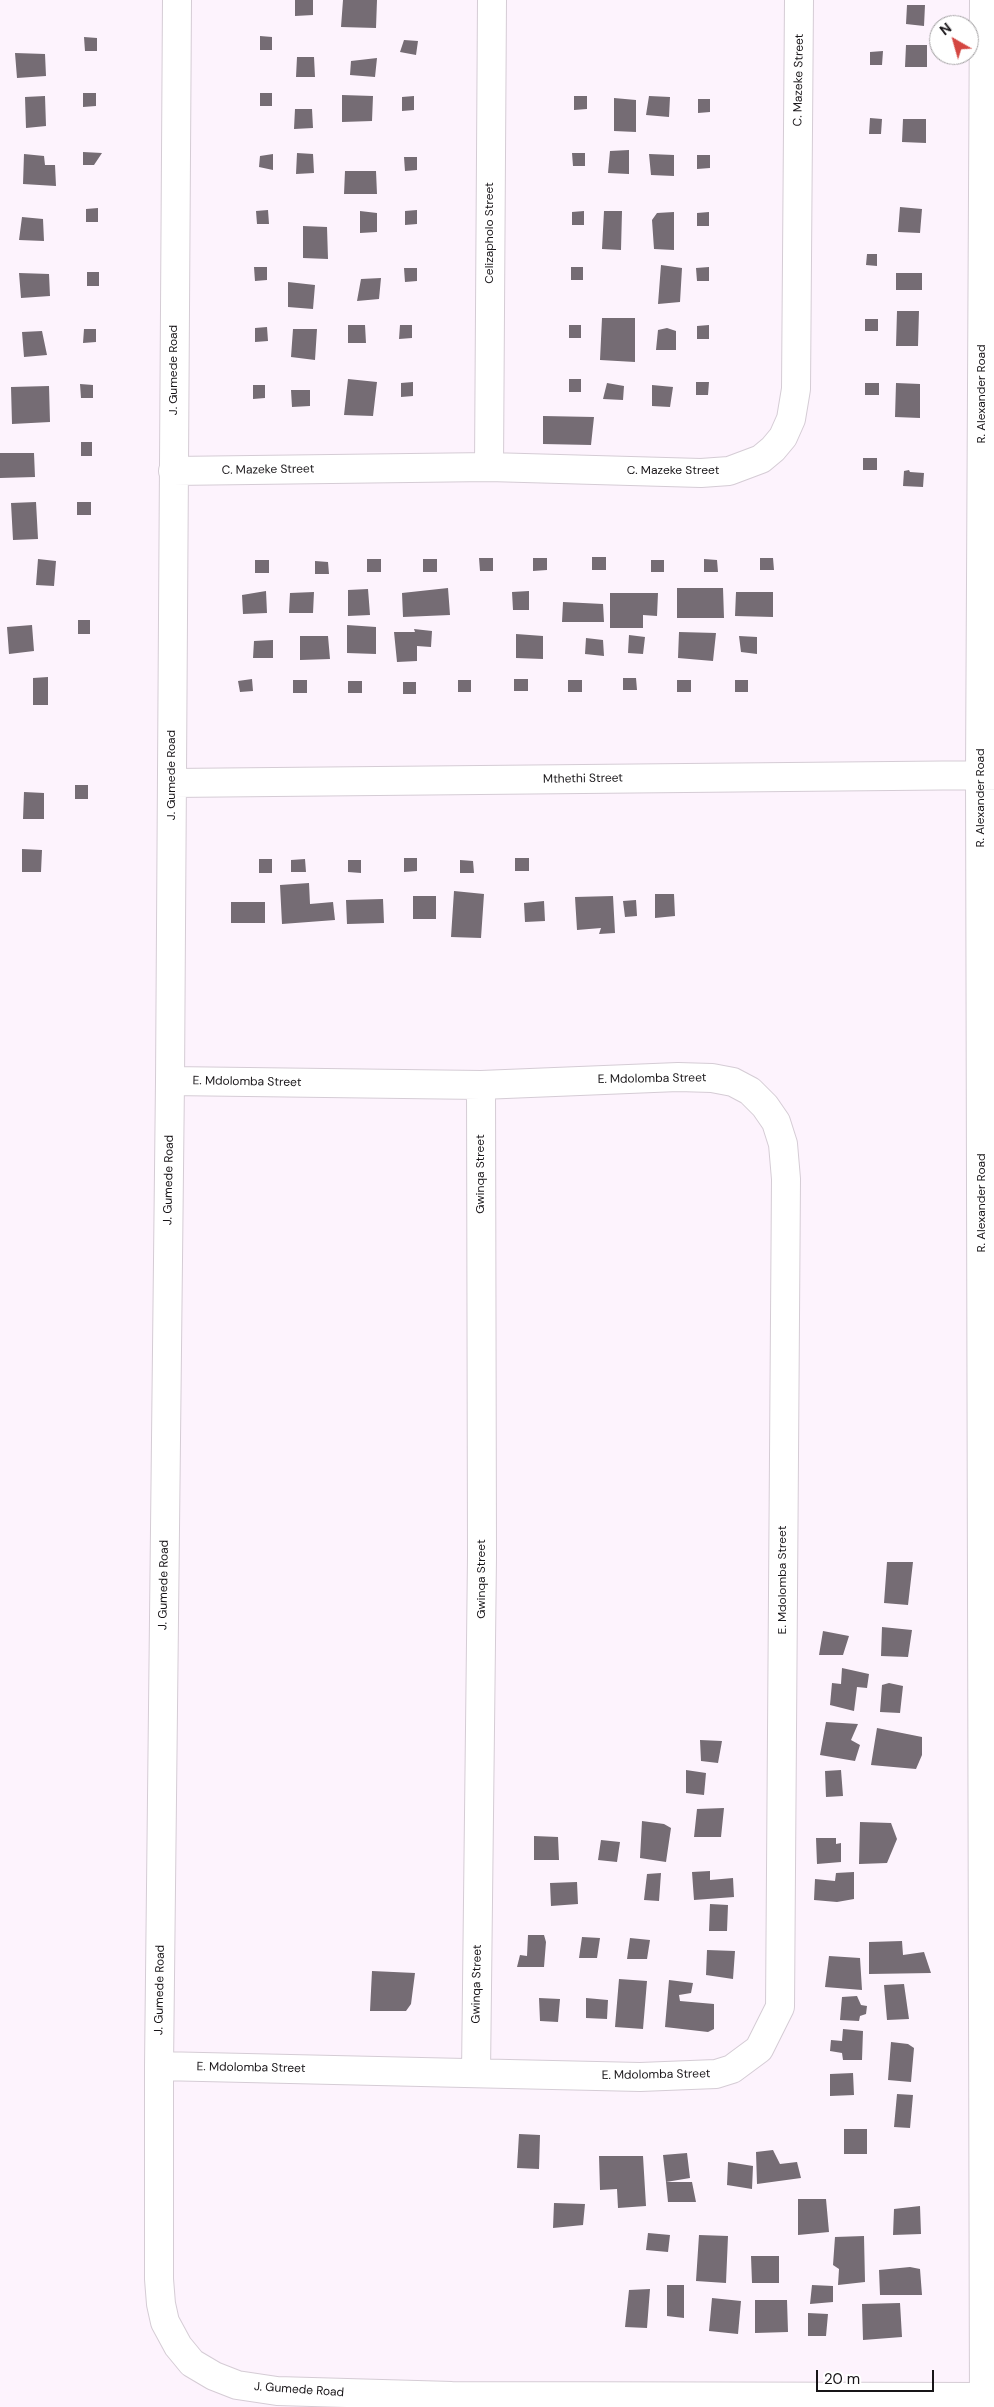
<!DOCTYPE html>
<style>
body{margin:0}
#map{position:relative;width:994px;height:2407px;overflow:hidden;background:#fdf3fd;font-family:"DM Sans",sans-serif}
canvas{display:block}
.north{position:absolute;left:929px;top:15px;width:50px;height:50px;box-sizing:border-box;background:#fff;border:1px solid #a3a1a3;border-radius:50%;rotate:322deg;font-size:14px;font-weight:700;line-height:20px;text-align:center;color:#181518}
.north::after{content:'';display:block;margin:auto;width:18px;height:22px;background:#d44641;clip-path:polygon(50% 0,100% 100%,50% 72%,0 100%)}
.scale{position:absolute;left:816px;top:2370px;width:118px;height:22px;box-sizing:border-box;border:2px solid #181518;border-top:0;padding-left:6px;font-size:15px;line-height:18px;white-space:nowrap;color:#181518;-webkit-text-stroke:4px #fff;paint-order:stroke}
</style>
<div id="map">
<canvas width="994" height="2407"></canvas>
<div class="north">N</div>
<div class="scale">20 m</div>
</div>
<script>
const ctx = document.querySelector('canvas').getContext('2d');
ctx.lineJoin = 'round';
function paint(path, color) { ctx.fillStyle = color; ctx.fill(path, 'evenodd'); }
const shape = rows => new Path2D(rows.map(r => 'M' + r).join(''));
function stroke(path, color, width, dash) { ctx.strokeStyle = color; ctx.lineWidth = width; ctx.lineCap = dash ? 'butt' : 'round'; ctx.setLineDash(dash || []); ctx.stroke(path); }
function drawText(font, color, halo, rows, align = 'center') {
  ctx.font = font + ' "DM Sans",sans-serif'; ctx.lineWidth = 4; ctx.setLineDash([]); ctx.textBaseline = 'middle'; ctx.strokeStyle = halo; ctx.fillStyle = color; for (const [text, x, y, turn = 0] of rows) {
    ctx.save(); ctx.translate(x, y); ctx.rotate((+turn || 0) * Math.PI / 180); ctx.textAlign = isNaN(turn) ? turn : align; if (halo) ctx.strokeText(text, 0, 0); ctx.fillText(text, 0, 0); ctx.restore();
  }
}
const building = shape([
 [295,0,313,0,313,15,295,16],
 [343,0,377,0,376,28,341,27],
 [907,5,925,5,924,26,906,24],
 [260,36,272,37,272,50,260,50],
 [84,37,97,38,97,51,85,51],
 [404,40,418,41,416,55,400,52],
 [906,45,927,45,927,67,905,67],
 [883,51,882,65,870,65,870,52],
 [15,53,45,54,46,76,17,78],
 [297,57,314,57,315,77,296,77],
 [377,58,375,77,350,75,351,61],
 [83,93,96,93,96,106,83,107],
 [260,93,272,93,272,106,260,106],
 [342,95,373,96,372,121,342,122],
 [45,96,46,126,26,128,25,97],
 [414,96,414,110,402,111,402,97],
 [574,96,587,96,587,109,574,110],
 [649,96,670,97,669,117,646,115],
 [614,98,636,100,636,132,614,131],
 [698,99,710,99,710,112,698,113],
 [295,109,312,109,313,128,294,129],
 [870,118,882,119,881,134,869,134],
 [903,119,926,119,926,143,902,142],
 [629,150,629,174,608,173,610,151],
 [83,152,102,153,94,165,83,165],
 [297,153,313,154,314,173,296,174],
 [572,153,585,153,585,166,573,166],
 [24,154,44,156,45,165,55,165,56,186,23,184],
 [273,154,273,170,259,167,260,156],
 [649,154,674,155,674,176,651,175],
 [697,155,710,155,710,168,697,169],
 [404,157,417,157,417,170,405,171],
 [345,171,376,171,377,194,344,194],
 [900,207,922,209,920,233,898,232],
 [98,208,98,222,86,222,86,209],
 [268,210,269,224,257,224,256,211],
 [417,210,417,224,405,225,405,211],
 [360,211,377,213,377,232,360,233],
 [584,211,584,225,572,225,572,212],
 [604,211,622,211,621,250,602,249],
 [674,212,674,250,654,249,652,220,657,213],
 [709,212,709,226,697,226,697,213],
 [22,217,43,219,44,241,19,240],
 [303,226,327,227,328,259,303,258],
 [867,254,877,254,877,266,866,265],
 [661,265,682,268,680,302,658,304],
 [254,267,267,267,267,280,255,281],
 [571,267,583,267,583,280,571,280],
 [709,267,709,281,697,281,696,268],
 [404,268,417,268,417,281,405,282],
 [87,272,99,272,99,286,87,286],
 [19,273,49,274,50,296,21,298],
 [896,273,922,273,922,290,896,290],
 [381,278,379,299,357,301,361,279],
 [288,282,315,285,313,309,288,307],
 [897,311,919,311,918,346,896,346],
 [602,318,635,318,635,362,600,360],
 [865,319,878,319,878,331,865,331],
 [348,325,365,325,366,343,348,343],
 [400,325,412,325,412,338,399,339],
 [569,325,581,325,581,338,569,338],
 [709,325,709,339,697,339,697,326],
 [267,327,268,341,255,342,255,328],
 [667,328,676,331,676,350,656,350,658,330],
 [84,329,96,329,96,342,83,343],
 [293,329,317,329,315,360,291,357],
 [42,331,47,355,24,357,22,332],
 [348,379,377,382,373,416,344,415],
 [569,379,581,379,581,392,569,392],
 [413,382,413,396,401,397,401,383],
 [696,382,709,382,708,395,696,395],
 [607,383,624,386,623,400,603,399],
 [865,383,879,383,879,395,865,395],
 [896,383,920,384,920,418,895,417],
 [80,384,93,385,93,398,81,398],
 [253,385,265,385,265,398,253,399],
 [652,385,673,387,670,407,652,406],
 [49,386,50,422,12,424,11,387],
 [291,390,310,390,310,406,292,407],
 [543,416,594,417,591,445,543,444],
 [81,442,92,442,92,456,81,456],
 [0,453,34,453,35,477,0,478],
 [863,458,877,458,877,470,863,470],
 [909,470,910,472,924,473,923,487,903,486,904,471],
 [36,502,38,539,13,540,11,503],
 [77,502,91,502,91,515,77,515],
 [592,557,606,557,606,570,592,570],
 [479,558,493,558,493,571,480,571],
 [533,558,547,558,547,570,533,571],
 [760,558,773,558,774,570,760,570],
 [38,559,56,561,54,586,36,585],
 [367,559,381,559,381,572,367,572],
 [423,559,437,559,437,572,423,572],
 [704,559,717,560,718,572,704,572],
 [255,560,269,560,269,573,255,573],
 [651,560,664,560,664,572,651,572],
 [315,561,328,562,329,574,315,574],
 [448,588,450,615,403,617,402,593],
 [677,588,723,588,724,618,677,618],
 [368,589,370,615,348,616,348,590],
 [266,591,267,613,243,614,242,595],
 [529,591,529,610,513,610,512,592],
 [314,592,313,613,289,613,290,593],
 [736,592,773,592,773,617,735,616],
 [610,593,658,593,657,616,643,615,643,628,610,628],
 [563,602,603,604,604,622,562,622],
 [78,620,90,620,90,634,78,634],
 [32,625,34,651,9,654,7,627],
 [347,625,376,627,376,654,347,653],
 [414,629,432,631,431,647,417,646,417,661,397,662,394,632,415,632],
 [679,632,716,633,713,661,678,658],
 [516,634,543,636,543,659,516,658],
 [629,635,645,637,643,654,628,653],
 [300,636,328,636,330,659,300,660],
 [739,636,757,637,757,654,741,652],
 [586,638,603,640,604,656,585,654],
 [273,640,273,658,253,658,254,641],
 [48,677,48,705,33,705,33,678],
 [623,678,636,678,637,690,623,690],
 [252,679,253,691,240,692,238,681],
 [514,679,528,679,528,691,514,691],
 [293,680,307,680,307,693,293,693],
 [458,680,471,680,471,692,458,692],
 [568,680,582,680,582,692,568,692],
 [677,680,691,680,691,692,677,692],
 [735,680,748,680,748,692,735,692],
 [348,681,362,681,362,693,348,693],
 [403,682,416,682,416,694,403,694],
 [75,785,88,785,88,799,75,799],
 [24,792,44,793,44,819,23,819],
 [22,849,42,850,41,872,22,872],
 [404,858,417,858,417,871,404,872],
 [515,858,529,858,529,871,515,871],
 [259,859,272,859,272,873,259,873],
 [305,859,306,872,291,872,291,860],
 [348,860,361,860,361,873,348,872],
 [460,860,473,861,474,873,460,873],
 [309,883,310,904,333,902,335,920,282,924,280,885],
 [454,891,484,894,481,938,451,937],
 [655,894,674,894,675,916,655,918],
 [413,896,436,896,436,919,413,919],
 [613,896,615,933,599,934,601,928,577,930,575,897],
 [383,899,384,923,347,924,346,900],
 [636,900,637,916,625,917,623,901],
 [544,901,545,921,525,922,524,903],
 [231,902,265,902,265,923,231,923],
 [887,1562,913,1562,908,1605,884,1603],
 [882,1627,912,1630,908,1657,881,1656],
 [823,1631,849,1636,843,1655,819,1655],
 [842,1668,869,1674,867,1688,857,1687,854,1711,830,1705,832,1683,841,1684],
 [889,1683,903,1686,900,1713,880,1712,882,1685],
 [826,1722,858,1724,851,1740,860,1745,855,1761,820,1755],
 [877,1728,922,1737,922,1755,916,1769,871,1765],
 [700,1740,722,1741,718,1763,701,1761],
 [686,1770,706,1773,704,1795,686,1793],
 [841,1770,843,1796,826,1797,825,1771],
 [724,1808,721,1837,694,1837,697,1809],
 [642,1821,664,1824,671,1828,666,1862,640,1858],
 [860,1822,891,1823,897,1839,887,1863,859,1864],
 [534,1836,558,1837,559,1860,534,1860],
 [816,1838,836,1838,836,1844,841,1843,841,1862,817,1864],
 [601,1840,620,1842,617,1862,598,1860],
 [710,1871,710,1880,733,1878,734,1897,694,1900,692,1872],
 [854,1872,854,1899,837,1902,814,1900,815,1879,835,1881,836,1873],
 [661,1873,659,1901,644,1900,647,1874],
 [577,1882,578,1904,551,1906,550,1883],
 [710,1904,728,1905,727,1931,709,1931],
 [528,1935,544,1935,546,1942,544,1967,517,1967,520,1955,527,1956],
 [582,1937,600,1938,597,1958,579,1958],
 [630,1938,650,1940,647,1959,627,1959],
 [902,1941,903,1955,924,1952,931,1973,869,1974,869,1942],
 [707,1950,735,1951,733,1979,706,1975],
 [829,1956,860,1958,862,1990,825,1987],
 [372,1971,415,1973,411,2004,406,2011,370,2011],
 [619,1979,647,1981,643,2029,615,2027],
 [669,1980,693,1983,691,1993,679,1995,680,2001,714,2004,714,2029,708,2032,665,2027],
 [904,1984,909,2019,887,2020,884,1985],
 [857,1996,861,2005,867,2006,866,2014,860,2016,859,2021,840,2020,842,1997],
 [539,1998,560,1999,558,2022,540,2021],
 [586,1998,608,2000,607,2019,586,2018],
 [843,2029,863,2031,862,2060,843,2060,842,2053,830,2051,831,2040,842,2041],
 [891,2042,908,2044,914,2048,911,2082,888,2080],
 [853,2073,854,2095,830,2096,830,2074],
 [897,2094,913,2095,910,2128,894,2127],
 [844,2129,867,2129,867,2154,844,2154],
 [519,2134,540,2135,539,2169,517,2168],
 [773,2150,780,2164,797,2162,801,2178,757,2184,756,2152],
 [687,2153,690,2178,666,2182,692,2182,696,2202,668,2202,666,2182,663,2155],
 [599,2156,643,2156,646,2206,618,2208,617,2189,600,2190],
 [728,2162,753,2166,752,2189,727,2185],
 [798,2199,826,2199,829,2232,798,2235],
 [554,2203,585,2204,583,2225,553,2228],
 [920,2206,921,2234,893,2235,894,2209],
 [648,2233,670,2235,668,2252,646,2250],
 [699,2235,728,2236,726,2283,696,2281],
 [864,2236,865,2282,838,2285,839,2269,833,2265,835,2237],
 [751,2256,779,2256,779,2283,752,2283],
 [910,2267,920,2269,922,2295,880,2295,879,2270],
 [667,2285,684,2285,684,2318,667,2316],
 [812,2285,833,2286,833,2302,810,2304],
 [650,2289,647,2328,625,2327,629,2290],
 [712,2298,741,2301,738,2334,709,2331],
 [755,2300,787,2300,788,2332,755,2333],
 [900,2303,902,2337,863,2340,862,2304],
 [808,2313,828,2314,826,2336,808,2336]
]);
const minor = shape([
 [177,0,170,1081,159,2066,159,2279,161,2304,165,2322,178,2346,192,2363,214,2376,237,2385,277,2391,452,2396,994,2397],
 [489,467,492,0],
 [173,471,489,467,701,473,729,471,761,459,773,449,783,437,791,419,796,389,799,0],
 [172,783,994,775],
 [159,2066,640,2077,716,2074,732,2069,759,2049,780,2007,786,1179,783,1144,776,1122,765,1106,750,1091,733,1082,712,1078,678,1077,481,1085,170,1081],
 [476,2073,482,1556,481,1085],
 [984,2407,980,775,984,0]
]);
const streetNames = [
 ["C. Mazeke Street",799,80,-89],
 ["Celizapholo Street",490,233,-90],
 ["J. Gumede Road",174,370,-90],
 ["R. Alexander Road",982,394,-90],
 ["C. Mazeke Street",268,470,-1],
 ["C. Mazeke Street",673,471],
 ["J. Gumede Road",172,775,-90],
 ["Mthethi Street",583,779,-1],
 ["R. Alexander Road",981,798,-90],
 ["E. Mdolomba Street",652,1079,-1],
 ["E. Mdolomba Street",247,1082,1],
 ["Gwinqa Street",481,1174,-90],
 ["J. Gumede Road",169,1180,-89],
 ["R. Alexander Road",982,1203,-90],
 ["Gwinqa Street",482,1579,-90],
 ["E. Mdolomba Street",783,1580,-90],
 ["J. Gumede Road",164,1585,-89],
 ["Gwinqa Street",477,1984,-89],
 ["J. Gumede Road",160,1990,-89],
 ["E. Mdolomba Street",251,2068,1],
 ["E. Mdolomba Street",656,2075,-1],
 ["J. Gumede Road",299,2390,4]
];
paint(building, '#756c74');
stroke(minor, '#d5ccd5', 30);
stroke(minor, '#fff', 28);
drawText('12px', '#181518', '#fff', streetNames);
</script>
